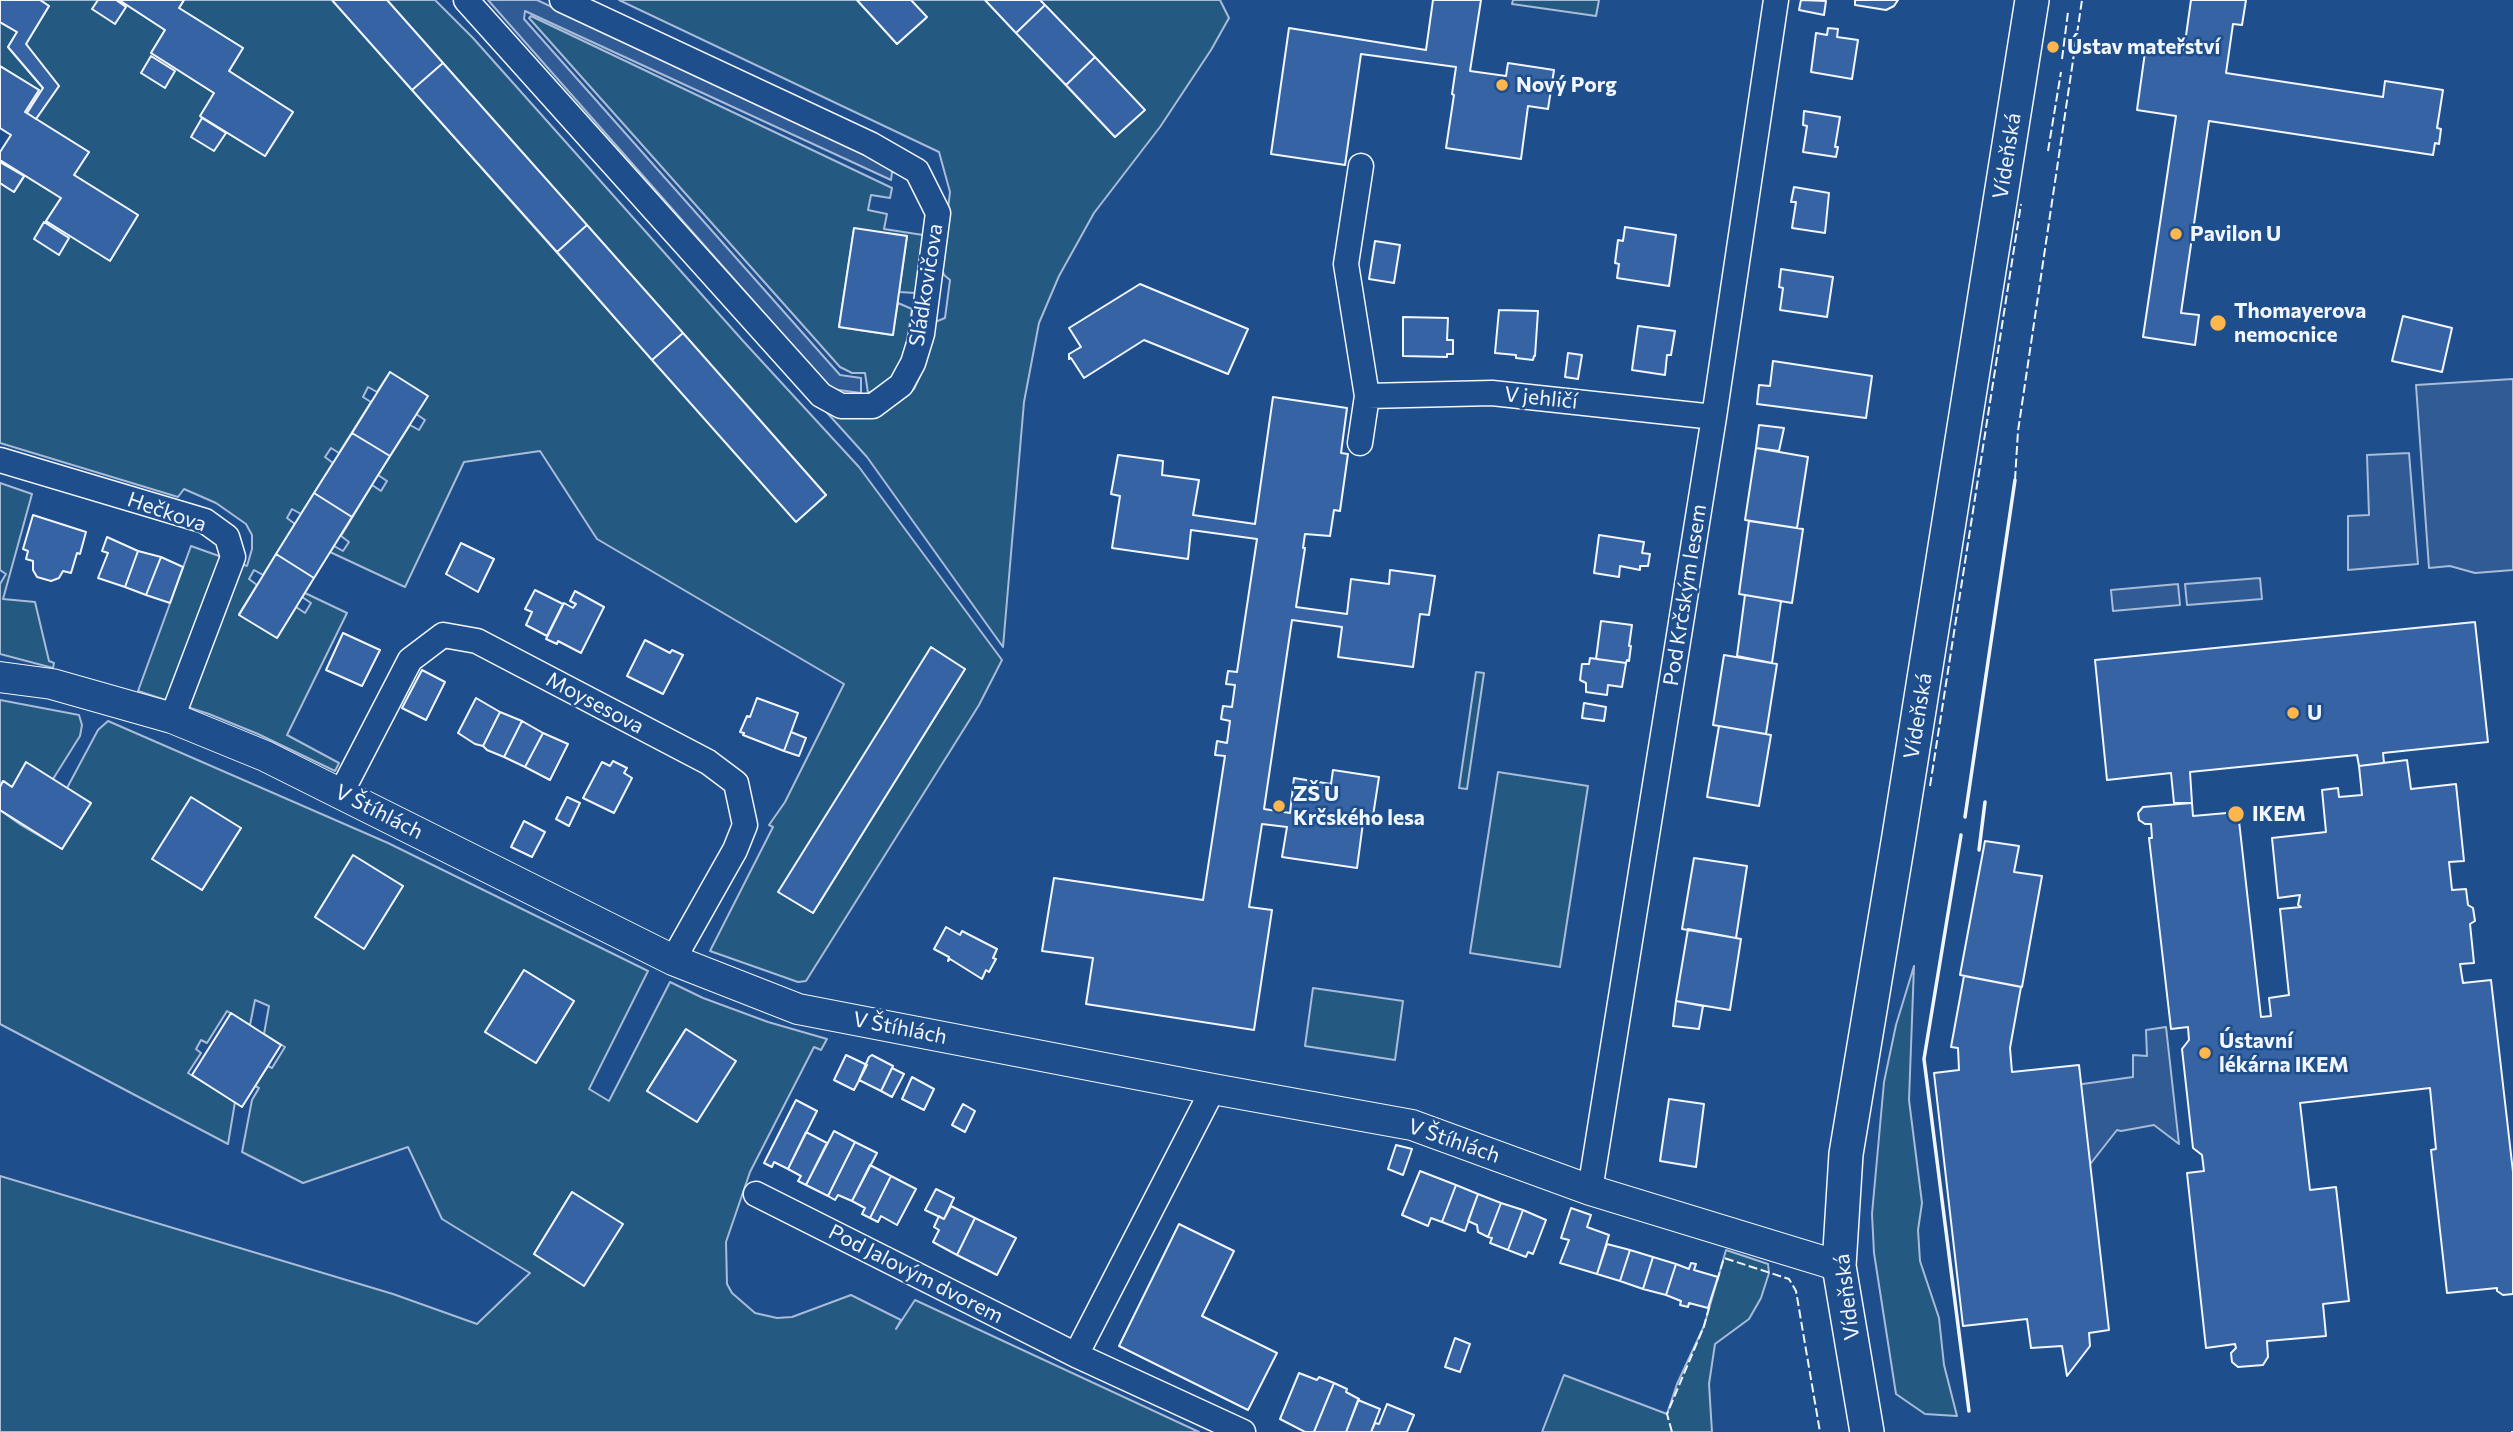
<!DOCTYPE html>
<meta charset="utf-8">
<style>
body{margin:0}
canvas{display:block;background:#1f4e8c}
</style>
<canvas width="2513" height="1432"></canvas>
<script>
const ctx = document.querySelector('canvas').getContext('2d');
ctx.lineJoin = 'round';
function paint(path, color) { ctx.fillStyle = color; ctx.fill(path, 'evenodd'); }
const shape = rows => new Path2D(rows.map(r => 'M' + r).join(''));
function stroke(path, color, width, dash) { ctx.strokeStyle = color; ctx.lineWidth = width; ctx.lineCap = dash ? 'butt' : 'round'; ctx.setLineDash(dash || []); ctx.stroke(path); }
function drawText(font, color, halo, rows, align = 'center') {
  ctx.font = font + ' Commissioner,sans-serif'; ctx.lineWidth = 5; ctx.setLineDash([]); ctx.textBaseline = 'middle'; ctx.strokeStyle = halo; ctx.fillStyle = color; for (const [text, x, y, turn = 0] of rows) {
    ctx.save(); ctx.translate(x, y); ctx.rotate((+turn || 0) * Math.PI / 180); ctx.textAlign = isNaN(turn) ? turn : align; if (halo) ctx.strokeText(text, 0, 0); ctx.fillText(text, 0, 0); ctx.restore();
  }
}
const green = shape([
 [40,0,119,0,165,30,151,53,214,93,201,117,265,156,293,112,229,71,243,48,179,8,184,0,332,0,796,521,826,495,387,0,435,0,473,38,744,342,859,467,1002,660,979,705,806,981,798,982,710,951,773,827,769,825,785,802,844,684,597,539,540,451,464,462,405,587,330,552,334,546,343,551,349,542,341,536,372,485,381,491,387,481,378,475,410,425,419,430,425,420,416,414,390,372,377,392,368,387,363,397,371,402,339,453,331,448,325,457,333,463,301,514,292,509,287,518,295,524,263,575,254,570,249,579,257,585,239,614,277,638,296,607,305,613,311,603,302,597,305,593,347,613,287,735,339,763,335,771,258,734,209,714,138,691,191,546,247,566,252,549,252,535,246,524,216,503,184,489,178,497,0,443,0,183,14,192,24,177,0,162,0,160,61,198,46,221,110,260,138,215,74,175,89,152,36,119,59,86,26,44,49,6,40,0],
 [965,669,813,913,779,892,965,669],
 [619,0,857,0,897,44,926,18,911,0,985,0,1115,137,1144,110,1040,0,1220,0,1229,18,1211,50,1160,127,1094,213,1059,276,1039,323,1024,402,1003,647,867,457,821,406,878,414,899,402,914,389,926,363,935,322,945,318,950,280,944,275,941,266,950,192,939,152,619,0],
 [1513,0,1599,0,1596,16,1512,4,1513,0],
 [531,16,892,188,890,198,871,195,868,210,887,214,884,229,923,235,916,293,899,292,907,236,854,229,839,327,892,335,898,303,912,309,904,361,893,378,880,388,868,393,865,373,852,373,840,367,529,18,531,16],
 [0,22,17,32,8,47,43,88,27,113,39,90,0,66,0,22],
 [0,483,32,494,3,599,35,602,49,661,54,663,53,668,0,654,0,584,6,574,0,570,0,483],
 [1476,672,1484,673,1467,789,1459,788,1476,672],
 [0,700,79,715,82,725,80,736,53,779,12,787,4,781,0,787,0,700],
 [108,721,388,843,648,971,589,1089,609,1101,670,982,703,998,768,1022,827,1039,821,1050,814,1047,750,1172,726,1242,727,1284,732,1293,755,1313,777,1318,792,1317,851,1295,901,1320,896,1329,915,1300,1199,1432,0,1432,0,1176,393,1294,477,1324,530,1273,442,1219,408,1147,303,1183,242,1152,252,1100,259,1088,255,1086,268,1066,272,1068,285,1047,264,1034,269,1006,255,1000,250,1025,227,1011,207,1043,201,1040,196,1049,201,1053,188,1073,235,1102,228,1144,0,1024,0,810,21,825,62,849,91,803,67,788,98,730,108,721],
 [241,828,202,890,153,859,241,828],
 [353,856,403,886,364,948,315,917,353,856],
 [524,970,574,1001,536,1063,485,1032,524,970],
 [685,1030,735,1061,697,1122,647,1091,685,1030],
 [572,1192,622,1224,584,1285,534,1254,572,1192],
 [1498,772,1588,786,1560,967,1470,953,1498,772],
 [1914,966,1909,1100,1922,1203,1918,1230,1920,1261,1939,1318,1944,1365,1957,1416,1925,1414,1896,1394,1874,1253,1872,1214,1884,1082,1896,1025,1914,966],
 [1313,988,1403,1001,1395,1060,1305,1046,1313,988],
 [1726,1250,1768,1264,1769,1273,1761,1298,1749,1319,1715,1344,1709,1384,1712,1432,1542,1432,1564,1375,1667,1414,1677,1384,1704,1326,1726,1250]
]);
const parking = shape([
 [488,0,537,0,893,165,891,180,525,11,524,19,840,375,861,378,861,393,831,389,488,0],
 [2513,379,2513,570,2475,573,2450,566,2429,568,2416,385,2513,379],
 [2409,453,2418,564,2348,570,2348,516,2369,515,2367,455,2409,453],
 [2260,578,2262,599,2187,605,2185,584,2260,578],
 [2178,584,2180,605,2113,611,2111,590,2178,584],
 [2166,1027,2179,1144,2154,1125,2121,1131,2117,1130,2073,1186,2061,1087,2133,1077,2133,1055,2147,1056,2146,1030,2166,1027]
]);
const building = shape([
 [0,0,40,0,49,6,26,44,59,86,36,119,27,113,43,88,8,47,17,32,0,22,0,0],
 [98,0,116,0,126,7,115,24,92,9,98,0],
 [119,0,184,0,179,8,243,48,229,71,293,112,265,156,200,116,214,93,151,53,165,30,119,0],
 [332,0,387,0,443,63,412,90,332,0],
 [857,0,911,0,927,17,897,44,857,0],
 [985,0,1040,0,1045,5,1016,33,985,0],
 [1433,0,1481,0,1470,71,1506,76,1508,63,1554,70,1548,109,1528,106,1521,159,1446,148,1454,95,1452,94,1456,67,1361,54,1345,165,1271,154,1289,28,1426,50,1433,0],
 [1801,0,1826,1,1824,15,1799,10,1801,0],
 [1855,0,1898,0,1894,6,1886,10,1855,5,1855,0],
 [2191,0,2246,0,2242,25,2233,24,2226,73,2383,97,2385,81,2443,90,2437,128,2441,129,2439,144,2435,143,2433,155,2209,121,2181,313,2199,315,2195,345,2143,337,2176,116,2137,110,2146,45,2184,50,2191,0],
 [1045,5,1095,57,1066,85,1016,33,1045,5],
 [1828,28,1838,29,1837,37,1858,40,1852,79,1811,72,1816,33,1827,35,1828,28],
 [151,56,175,71,165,88,141,73,151,56],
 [1095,57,1145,110,1115,137,1066,85,1095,57],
 [443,63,587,225,557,252,412,90,443,63],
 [0,66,39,90,25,112,89,152,74,175,138,215,110,261,46,221,61,198,0,160,0,152,11,135,0,128,0,66],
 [1804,111,1840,117,1835,147,1838,147,1836,157,1803,152,1807,126,1803,125,1804,111],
 [202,118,226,133,214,151,191,137,202,118],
 [0,162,24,176,14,192,0,183,0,162],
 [1794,187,1829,193,1825,233,1792,228,1796,202,1791,202,1794,187],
 [44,222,69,238,59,255,34,239,44,222],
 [587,225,683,333,652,360,557,252,587,225],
 [1625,227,1676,235,1669,286,1617,278,1619,264,1615,263,1618,240,1623,241,1625,227],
 [854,228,907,236,893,335,839,327,854,228],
 [1375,241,1400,245,1394,283,1369,279,1375,241],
 [1781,269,1833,277,1827,317,1780,310,1783,288,1779,287,1781,269],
 [1140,284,1248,329,1228,374,1144,340,1084,378,1071,358,1069,359,1069,354,1081,347,1069,328,1140,284],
 [1499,310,1538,311,1535,356,1534,356,1533,360,1516,358,1516,355,1495,353,1499,310],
 [2403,316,2452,328,2442,372,2392,361,2403,316],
 [1403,317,1448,318,1447,340,1453,340,1453,354,1447,354,1447,357,1403,356,1403,317],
 [1638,326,1675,331,1671,355,1667,355,1665,375,1632,370,1638,326],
 [683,333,826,495,796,522,652,360,683,333],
 [1568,353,1582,355,1578,379,1565,377,1568,353],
 [1773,361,1872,376,1866,418,1757,404,1759,385,1770,386,1773,361],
 [390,372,428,396,390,456,352,433,390,372],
 [1273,397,1347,408,1341,453,1348,454,1340,511,1334,510,1330,536,1305,534,1303,548,1305,548,1296,607,1347,614,1351,579,1389,584,1390,570,1435,576,1429,615,1420,614,1413,667,1338,657,1342,627,1292,620,1264,809,1290,813,1294,778,1331,784,1333,770,1379,777,1373,816,1364,815,1357,868,1282,857,1287,827,1262,824,1249,907,1272,910,1254,1030,1086,1004,1093,958,1042,951,1054,878,1203,900,1225,756,1215,755,1217,741,1227,743,1230,721,1221,719,1223,706,1232,707,1235,685,1226,684,1228,671,1237,672,1257,539,1191,530,1188,559,1112,548,1120,496,1111,494,1118,455,1163,461,1162,475,1199,480,1193,515,1255,524,1273,397],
 [1759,425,1784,428,1779,451,1756,448,1759,425],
 [352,433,390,456,352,517,314,493,352,433],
 [1756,448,1808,457,1797,528,1745,520,1756,448],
 [314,493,352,517,314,578,276,554,314,493],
 [33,515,86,532,80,554,77,553,71,573,63,571,59,578,51,581,37,577,33,570,33,561,26,559,28,551,23,549,33,515],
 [1749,521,1803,529,1792,603,1739,594,1749,521],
 [1599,535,1644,542,1642,553,1650,554,1648,566,1640,566,1640,570,1620,566,1619,577,1594,573,1599,535],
 [107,537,138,551,125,587,98,578,108,553,102,551,107,537],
 [461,543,494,559,478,592,446,574,461,543],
 [138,551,161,557,146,595,125,587,138,551],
 [276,554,314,578,277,638,239,615,276,554],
 [161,557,183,567,170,603,146,595,161,557],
 [535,590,563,604,547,636,526,625,532,612,525,609,535,590],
 [575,591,604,607,581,653,558,641,557,644,546,639,564,603,573,608,576,604,570,601,575,591],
 [1745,595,1781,601,1772,663,1737,656,1745,595],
 [1601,621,1632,625,1629,646,1631,646,1629,661,1627,660,1626,663,1596,659,1601,621],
 [2475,622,2488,742,2383,753,2384,763,2359,766,2357,755,2190,772,2192,803,2174,803,2171,773,2107,780,2095,660,2475,622],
 [343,633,380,650,362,686,326,670,343,633],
 [645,640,670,653,672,650,683,655,663,694,627,676,645,640],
 [931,647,965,669,813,913,778,892,931,647],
 [1724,655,1777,664,1766,734,1713,725,1724,655],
 [1590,658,1626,663,1622,687,1608,685,1607,695,1586,692,1586,683,1580,680,1582,664,1589,664,1590,658],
 [422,670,445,682,426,720,402,708,422,670],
 [476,698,500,712,483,746,475,744,458,733,476,698],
 [757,698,798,713,784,751,743,735,744,733,740,732,747,716,750,717,757,698],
 [1584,703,1606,707,1604,721,1582,718,1584,703],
 [500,712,522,721,504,757,487,750,483,746,500,712],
 [522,721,543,733,525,767,504,757,522,721],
 [1719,726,1771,735,1759,806,1707,797,1719,726],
 [791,732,806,738,799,756,784,751,791,732],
 [543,733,568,744,550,780,525,767,543,733],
 [2407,760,2411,789,2456,784,2464,861,2449,862,2452,890,2466,889,2468,905,2473,908,2475,921,2470,924,2474,963,2460,964,2463,983,2491,980,2513,1172,2513,1294,2503,1295,2497,1291,2497,1288,2447,1293,2431,1150,2436,1149,2430,1088,2300,1103,2310,1190,2336,1187,2349,1301,2323,1304,2326,1336,2267,1341,2268,1357,2263,1365,2238,1367,2232,1362,2231,1353,2236,1348,2235,1344,2206,1348,2187,1173,2204,1171,2202,1155,2193,1148,2182,1049,2189,1040,2188,1027,2171,1029,2149,838,2152,838,2151,824,2145,824,2139,820,2138,813,2143,807,2192,803,2193,816,2238,812,2261,1017,2271,1016,2269,998,2289,995,2280,909,2301,907,2298,905,2300,895,2278,898,2272,838,2326,832,2322,790,2338,788,2339,797,2362,795,2359,766,2407,760],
 [613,761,627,768,624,773,632,778,614,813,583,798,602,762,610,766,613,761],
 [26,762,91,803,62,849,0,810,0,787,3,781,12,787,26,762],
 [191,797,241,828,202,890,152,859,191,797],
 [567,797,580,803,569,826,556,819,567,797],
 [524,821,545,832,532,857,511,847,524,821],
 [1985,841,2019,846,2014,872,2042,876,2022,987,1960,975,1985,841],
 [353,855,403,886,364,949,315,917,353,855],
 [1694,858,1747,866,1736,938,1682,929,1694,858],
 [946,927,960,935,962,931,997,949,993,958,996,959,989,972,986,970,982,979,950,959,948,961,949,957,934,949,946,927],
 [1688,929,1741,939,1730,1010,1676,1001,1688,929],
 [524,970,574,1001,536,1063,485,1032,524,970],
 [1964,976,2021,987,2010,1048,2012,1072,2079,1065,2109,1330,2089,1333,2090,1346,2067,1376,2062,1346,2031,1348,2027,1319,1963,1326,1934,1073,1959,1070,1958,1048,1951,1047,1964,976],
 [1676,1001,1703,1006,1699,1029,1673,1026,1676,1001],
 [231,1013,281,1045,242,1107,192,1075,231,1013],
 [686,1029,736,1061,697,1122,647,1091,686,1029],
 [846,1055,867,1065,854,1090,834,1080,846,1055],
 [872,1055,893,1066,881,1091,859,1080,869,1057,872,1055],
 [892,1068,904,1074,892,1097,881,1091,892,1068],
 [912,1077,934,1089,924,1110,902,1099,912,1077],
 [1669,1099,1704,1104,1696,1167,1660,1161,1669,1099],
 [796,1100,817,1111,788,1169,774,1162,772,1167,764,1163,796,1100],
 [963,1104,975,1111,965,1132,952,1125,963,1104],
 [834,1131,855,1142,828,1196,806,1185,834,1131],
 [806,1132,827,1143,806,1185,798,1181,801,1176,788,1169,806,1132],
 [855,1142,877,1153,852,1201,838,1195,835,1200,828,1196,855,1142],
 [1396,1145,1412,1149,1403,1175,1388,1169,1396,1145],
 [870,1165,891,1176,870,1218,862,1214,865,1208,852,1201,870,1165],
 [1420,1171,1456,1185,1442,1222,1431,1218,1428,1226,1402,1215,1420,1171],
 [891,1176,916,1189,897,1225,881,1216,878,1222,870,1218,891,1176],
 [1456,1185,1478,1194,1465,1231,1442,1222,1456,1185],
 [936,1189,954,1198,944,1219,925,1210,936,1189],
 [572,1192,623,1224,584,1286,534,1254,572,1192],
 [1478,1194,1501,1203,1488,1237,1478,1232,1477,1225,1468,1221,1478,1194],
 [1501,1203,1523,1210,1508,1250,1490,1243,1492,1238,1488,1237,1501,1203],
 [951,1206,975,1218,957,1255,933,1242,939,1230,934,1227,939,1216,944,1219,951,1206],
 [1571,1208,1591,1215,1587,1227,1609,1235,1597,1274,1560,1263,1569,1240,1561,1238,1571,1208],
 [1523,1210,1546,1220,1533,1254,1528,1252,1526,1257,1508,1250,1523,1210],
 [975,1218,1016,1238,997,1275,957,1255,975,1218],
 [1179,1224,1234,1251,1202,1316,1277,1353,1248,1410,1119,1346,1179,1224],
 [1607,1244,1630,1250,1620,1281,1597,1274,1607,1244],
 [1630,1250,1653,1257,1643,1289,1620,1281,1630,1250],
 [1653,1257,1676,1264,1666,1295,1643,1289,1653,1257],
 [1691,1263,1696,1264,1694,1270,1718,1277,1708,1308,1689,1303,1688,1307,1680,1305,1681,1301,1666,1295,1676,1264,1689,1269,1691,1263],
 [1455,1338,1470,1344,1460,1372,1445,1367,1455,1338],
 [1299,1373,1317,1380,1319,1377,1334,1383,1314,1432,1305,1432,1280,1419,1299,1373],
 [1334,1383,1347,1389,1346,1392,1359,1399,1346,1432,1314,1432,1334,1383],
 [1358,1400,1380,1409,1371,1432,1346,1432,1358,1400],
 [1387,1404,1414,1415,1407,1432,1371,1432,1375,1423,1379,1424,1387,1404]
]);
const minor = shape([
 [466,0,821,395,841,406,873,406,901,385,913,363,922,334,938,213,917,171,870,144,562,0],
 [1367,396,1492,393,1714,417],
 [1360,443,1367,396,1346,264,1361,166],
 [0,460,205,521,227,537,233,557,172,718],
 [341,793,410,660,443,635,477,641,708,762,736,783,745,825,735,850,673,960],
 [1590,1190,1714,417,1776,0],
 [756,1194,1076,1355,1243,1432],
 [1076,1355,1213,1089]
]);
const tertiary = shape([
 [0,677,52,684,172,718,265,756,673,960,798,1009,1213,1089,1412,1125,1590,1190,1839,1266]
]);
const secondary = shape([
 [1867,1432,1839,1266,1846,1154,1899,836,2032,0]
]);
const fence = shape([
 [2062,59,2068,12],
 [2048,151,2061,72],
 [2015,480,2018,431,2082,0],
 [1930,786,2021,204],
 [1717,1281,1724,1258,1789,1279,1796,1291,1820,1432],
 [1672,1432,1667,1414,1704,1326,1710,1304],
 [2511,1432,2513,1432]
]);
const wall = shape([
 [1965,817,2015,480],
 [1961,835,1924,1059,1969,1411],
 [1979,850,1985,802]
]);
const markers = [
 [2053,47,7,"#ffb74d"],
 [1502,85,7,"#ffb74d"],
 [2176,234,7,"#ffb74d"],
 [2218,323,9,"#ffb74d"],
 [2293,713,7,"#ffb74d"],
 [1279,806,7,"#ffb74d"],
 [2236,814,9,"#ffb74d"],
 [2205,1053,7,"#ffb74d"]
];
const poiNames = [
 ["Ústav mateřství",2067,47],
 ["Nový Porg",1516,85],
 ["Pavilon U",2190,234],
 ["Thomayerova",2234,311],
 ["nemocnice",2234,335],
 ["U",2307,713],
 ["ZŠ U",1293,794],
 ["Krčského lesa",1293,818],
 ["IKEM",2252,814],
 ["Ústavní",2219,1041],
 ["lékárna IKEM",2219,1065]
];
const streetNames = [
 ["Vídeňská",2007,156,-81],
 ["Sládkovičova",926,285,-81],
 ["V jehličí",1541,398,6],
 ["Hečkova",167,512,19],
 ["Pod Krčským lesem",1685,595,-81],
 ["Moysesova",595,703,28],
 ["Vídeňská",1918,716,-81],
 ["V Štíhlách",379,812,27],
 ["V Štíhlách",900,1028,11],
 ["V Štíhlách",1454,1141,19],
 ["Pod Jalovým dvorem",916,1274,27],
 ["Vídeňská",1847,1297,-97]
];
paint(green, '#245a82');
stroke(green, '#a8bbd7', 2);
paint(parking, '#305b95');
stroke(parking, '#a8bbd7', 2);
paint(building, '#3563a3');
stroke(building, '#f2f6ff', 2);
stroke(minor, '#f2f6ff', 27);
stroke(tertiary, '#f2f6ff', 32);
stroke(secondary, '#f2f6ff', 36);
stroke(minor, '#1f4e8c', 24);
stroke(tertiary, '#1f4e8c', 30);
stroke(secondary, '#1f4e8c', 33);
stroke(fence, '#f2f6ff', 2, [9, 3.5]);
stroke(wall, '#f2f6ff', 3.5);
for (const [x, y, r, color] of markers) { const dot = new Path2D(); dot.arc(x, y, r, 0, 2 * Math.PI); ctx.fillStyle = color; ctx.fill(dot); stroke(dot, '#1f4e8c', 2.5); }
drawText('bold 21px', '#f2f6ff', '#1f4e8c', poiNames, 'left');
drawText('21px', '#f2f6ff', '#1f4e8c', streetNames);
</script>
